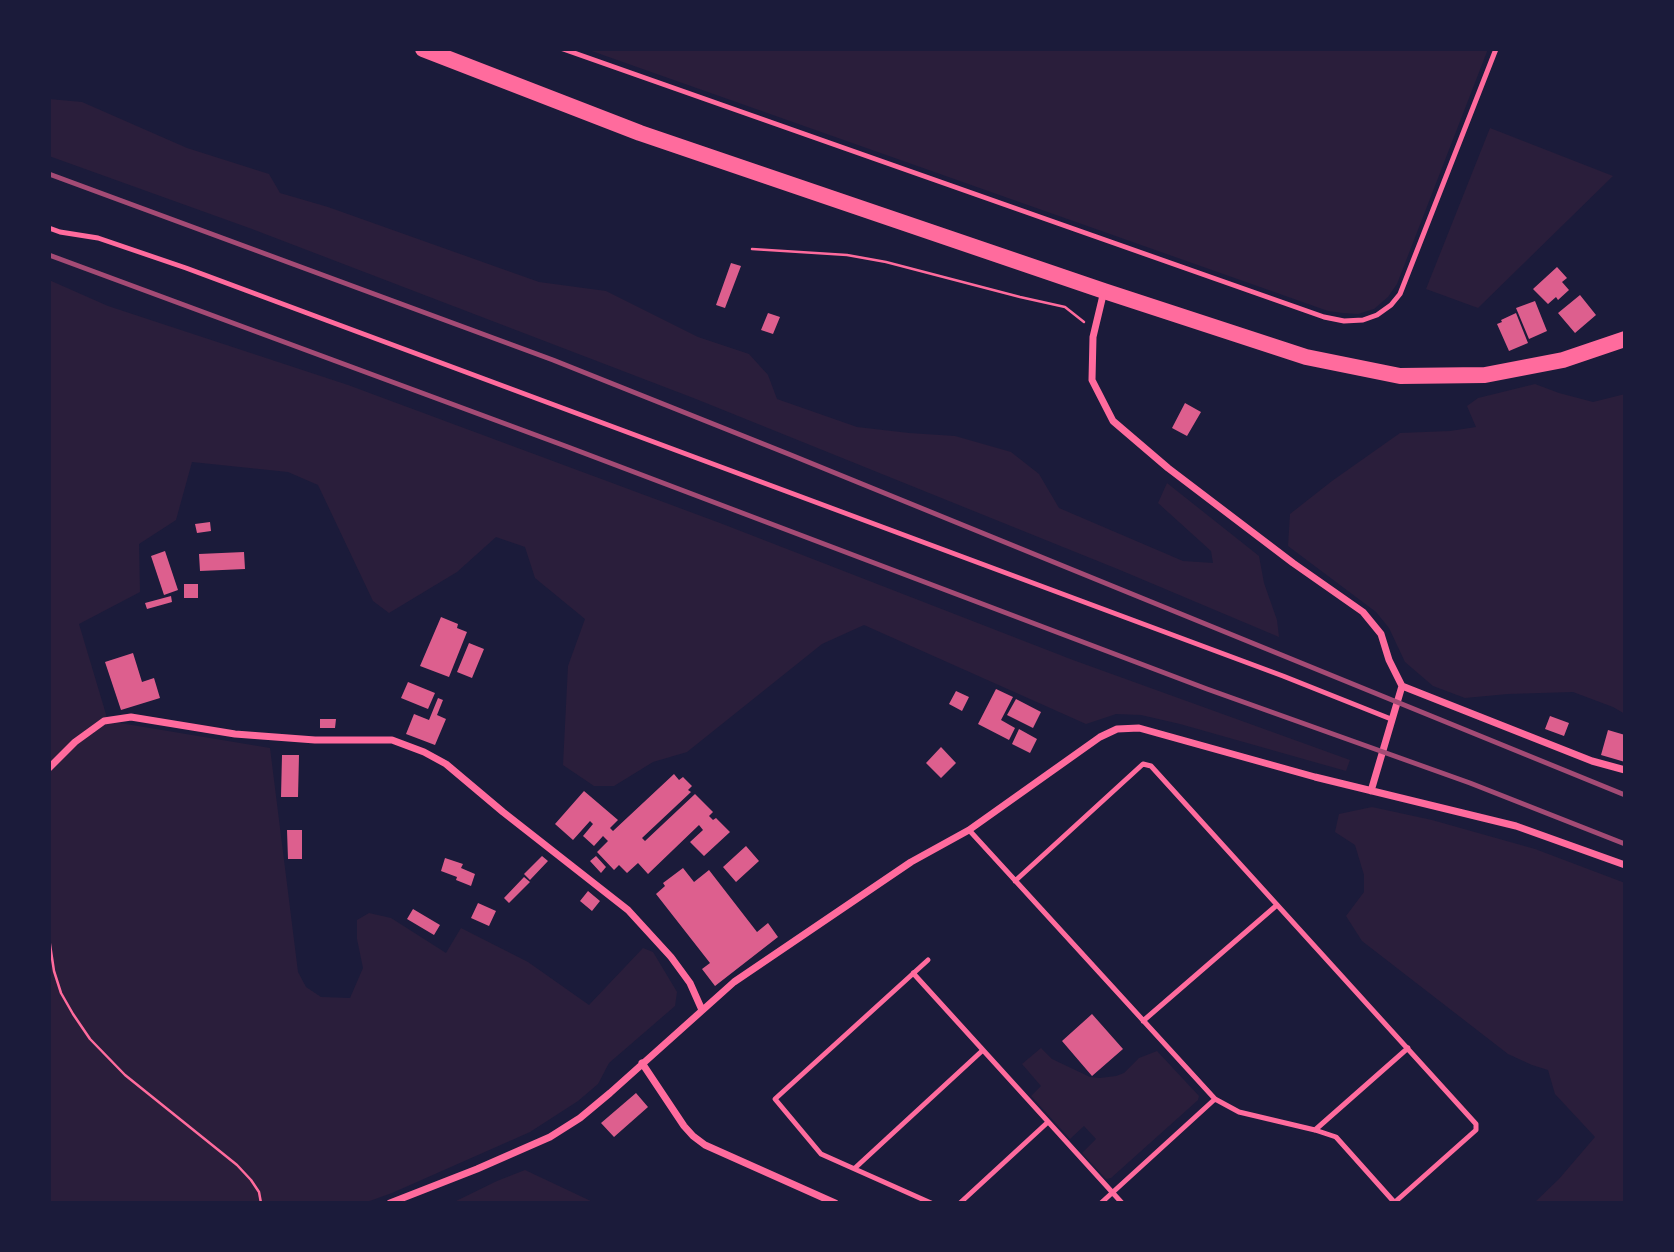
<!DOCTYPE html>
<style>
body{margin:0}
#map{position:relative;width:1674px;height:1252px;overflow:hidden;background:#1b1b3a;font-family:Cabin,sans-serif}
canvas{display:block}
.frame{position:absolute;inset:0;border:51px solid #1b1b3a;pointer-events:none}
</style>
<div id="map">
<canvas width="1674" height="1252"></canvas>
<div class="frame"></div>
</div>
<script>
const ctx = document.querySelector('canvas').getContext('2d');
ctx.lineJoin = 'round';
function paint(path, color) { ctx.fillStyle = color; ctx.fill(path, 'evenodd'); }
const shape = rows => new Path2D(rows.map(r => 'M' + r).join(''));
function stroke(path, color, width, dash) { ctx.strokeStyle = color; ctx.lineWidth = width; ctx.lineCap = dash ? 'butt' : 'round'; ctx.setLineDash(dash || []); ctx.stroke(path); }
const green = shape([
 [586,49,1488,49,1397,284,1388,297,1374,309,1358,314,1343,313,1328,311],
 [49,99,82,102,187,148,269,174,280,193,328,207,539,282,606,291,698,337,749,354,768,375,777,399,857,427,909,433,955,436,1011,452,1039,474,1059,508,1183,561,1213,563,1211,551,1158,503,1167,483,1259,556,1264,583,1277,620,1279,637,1120,570,696,399,252,229,49,156],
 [1490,128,1613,176,1478,308,1426,289],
 [49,280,108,306,348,385,720,523,1073,660,1350,760,1346,771,1180,724,1141,715,1116,714,1086,724,864,625,822,644,687,752,653,762,614,786,594,786,563,765,568,666,585,619,535,578,525,547,496,537,457,572,389,613,373,601,318,485,288,472,192,462,176,520,139,544,140,592,79,624,108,721,270,748,298,972,306,987,321,997,350,998,363,968,357,939,357,920,369,913,391,918,446,953,461,928,528,962,589,1005,643,948,653,952,677,992,675,1006,609,1063,598,1084,578,1101,530,1132,392,1193,364,1203,49,1203],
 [1535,384,1559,393,1593,402,1625,394,1625,714,1613,707,1573,692,1508,694,1465,698,1433,686,1405,662,1389,628,1376,612,1288,546,1290,514,1332,481,1400,433,1450,431,1476,427,1467,406,1478,398],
 [1372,807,1432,820,1535,849,1625,883,1625,1203,1534,1203,1559,1179,1595,1137,1555,1094,1548,1070,1532,1065,1508,1054,1362,941,1346,916,1364,892,1364,875,1355,845,1335,832,1339,814],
 [1041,1048,1052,1059,1090,1077,1100,1078,1116,1076,1124,1073,1139,1058,1157,1051,1199,1096,1198,1100,1111,1178,1106,1179,1082,1153,1096,1139,1084,1126,1070,1139,1031,1096,1041,1086,1022,1064],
 [525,1170,595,1203,452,1203,497,1181]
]);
const building = shape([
 [731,263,741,266,725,308,716,305],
 [1557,267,1567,278,1562,282,1569,290,1558,300,1556,297,1548,304,1533,289],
 [1580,295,1596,315,1575,333,1558,313],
 [1535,301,1547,331,1529,339,1516,308],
 [768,313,780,317,773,334,761,330],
 [1516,313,1528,343,1509,351,1497,324,1502,322,1501,320],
 [1185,403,1201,412,1187,436,1172,428],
 [210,522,211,531,197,533,195,524],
 [165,551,178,590,164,595,151,556],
 [244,552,245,569,200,571,199,554],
 [184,584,198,584,198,598,184,598],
 [171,596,172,602,147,609,145,603],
 [441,617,458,624,457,628,467,632,449,677,420,666],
 [469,643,484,649,472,678,457,672],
 [133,653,142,682,154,678,160,698,121,710,105,662],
 [408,682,435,693,428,709,401,698],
 [996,689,1013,697,1001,720,1015,728,1009,740,978,724],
 [956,691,969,697,962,711,949,704],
 [438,698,443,700,437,715,446,719,435,745,406,734,414,714,429,720],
 [1016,699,1041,712,1033,728,1007,715],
 [1550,716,1569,723,1564,736,1545,729],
 [320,719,336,719,335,728,320,728],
 [1019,729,1037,739,1030,753,1012,744],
 [1608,730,1625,735,1625,762,1601,755],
 [941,747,956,763,941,778,926,763],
 [282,755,299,755,298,797,281,797],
 [674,774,679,780,683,777,692,786,688,790,691,792,642,838,645,841,695,794,713,812,709,816,713,820,716,818,730,832,704,856,690,842,703,830,699,825,648,874,638,863,627,873,619,865,614,870,597,852,608,841,603,836,594,846,583,836,593,824,590,821,573,840,555,824,584,791,618,820,610,828,613,831],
 [287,830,302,830,302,859,288,859],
 [746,846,759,861,736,882,723,867],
 [542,856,548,861,530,880,524,874],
 [596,856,606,867,601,873,590,861],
 [445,858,463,864,461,868,475,874,471,886,456,880,457,877,441,871],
 [683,868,694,882,709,870,757,932,768,923,778,937,715,986,702,969,710,963,656,894,665,886,663,883],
 [524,877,530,882,509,903,504,898],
 [588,891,600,901,592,911,580,901],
 [478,903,496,911,489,926,471,918],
 [413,909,440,925,434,935,407,919],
 [1092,1014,1123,1049,1092,1076,1062,1041],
 [636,1093,648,1107,614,1137,601,1123]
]);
const path = shape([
 [752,249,847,255,886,262,1020,297,1065,307,1084,322],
 [49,938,54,971,61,993,73,1014,90,1039,125,1075,237,1165,251,1180,259,1192,261,1203]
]);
const service = shape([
 [563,49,1324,317,1344,321,1363,320,1377,315,1391,305,1400,294,1496,49],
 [49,228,60,232,98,238,186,268,1283,676,1391,719],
 [969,830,1215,1099,1239,1112,1315,1130,1336,1137,1395,1203],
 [1015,881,1143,764,1151,766,1476,1124,1476,1130,1395,1202],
 [928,960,775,1099,821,1154,931,1203],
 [913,973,1122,1203],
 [1143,1021,1277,905],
 [1315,1130,1408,1048],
 [855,1168,983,1050],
 [960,1203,1048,1122],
 [1101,1203,1215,1099]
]);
const minor = shape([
 [1104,291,1093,337,1092,380,1113,421,1168,468,1293,563,1363,612,1381,634,1389,660,1402,686,1592,761,1625,770],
 [49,768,75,742,104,721,131,717,235,734,315,740,392,740,424,752,446,764,503,812,628,910,671,957,690,983,702,1010],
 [1371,791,1402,686],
 [642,1063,684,1126,693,1136,705,1145,835,1203],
 [390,1203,477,1169,550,1137,580,1118,610,1093,734,982,911,862,969,830,1100,737,1117,729,1139,728,1315,777,1516,826,1625,865]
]);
const primary = shape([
 [423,49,640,133,1104,291,1306,357,1400,376,1485,375,1563,360,1625,339]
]);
const rail = shape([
 [49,174,553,360,791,455,1625,795],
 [49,255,568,447,1207,689,1470,783,1625,844]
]);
paint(green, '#2a1e3b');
paint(building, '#dd5f8e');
stroke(path, '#ff6b9d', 2.5);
stroke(service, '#ff6b9d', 5);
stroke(minor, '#ff6b9d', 7);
stroke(primary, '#ff6b9d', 16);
stroke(rail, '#a44b75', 5);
</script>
